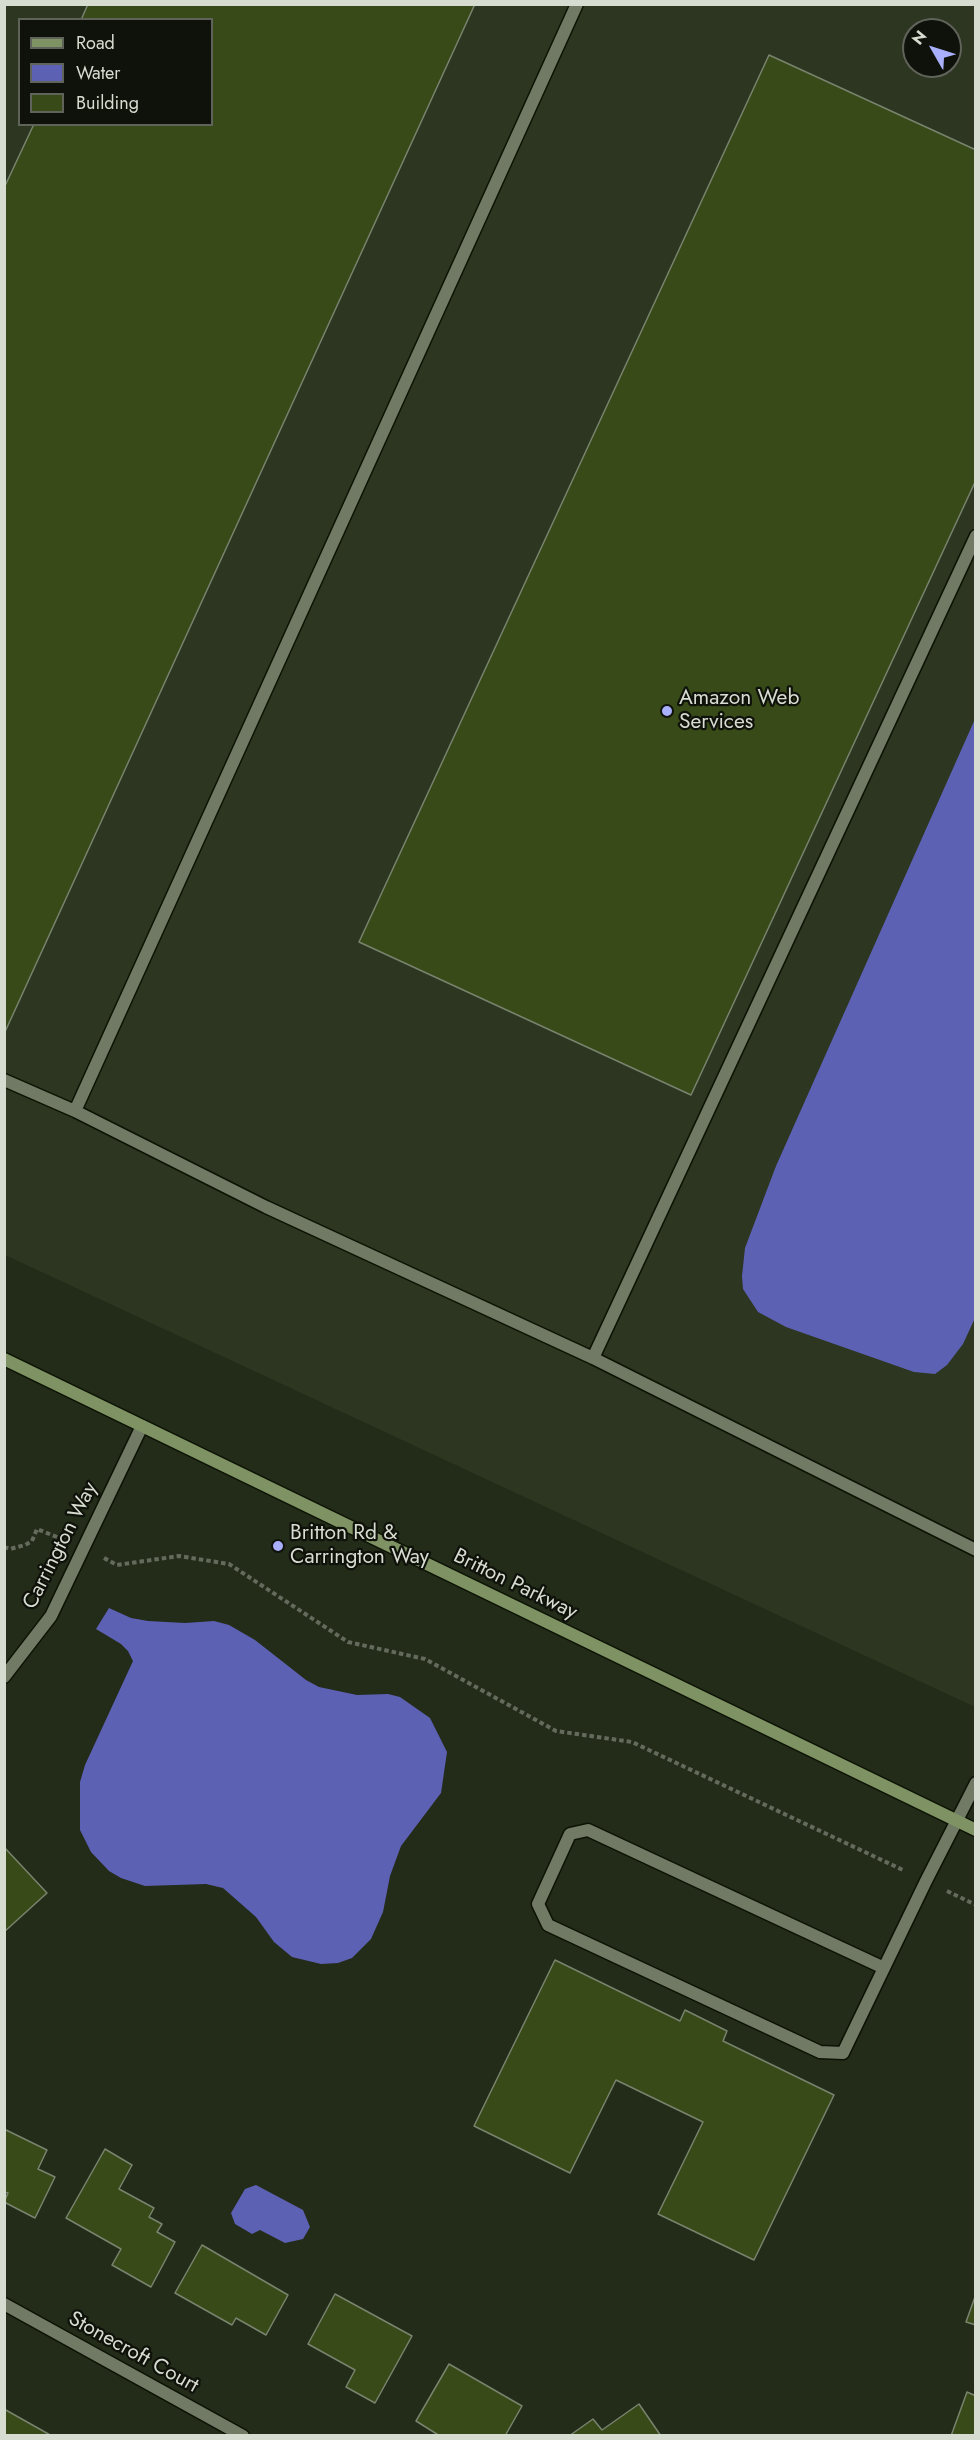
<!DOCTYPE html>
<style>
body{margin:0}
#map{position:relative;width:980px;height:2440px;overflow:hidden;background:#232b19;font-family:Jost,sans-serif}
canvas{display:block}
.frame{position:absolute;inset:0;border:6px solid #d7dcd1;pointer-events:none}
.legend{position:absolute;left:18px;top:18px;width:195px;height:108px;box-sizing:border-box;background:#0f120a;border:2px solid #5f635a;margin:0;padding:8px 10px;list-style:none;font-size:18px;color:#d7dcd1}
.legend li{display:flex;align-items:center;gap:12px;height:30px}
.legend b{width:30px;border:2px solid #5f635a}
.north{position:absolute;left:902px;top:18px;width:60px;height:60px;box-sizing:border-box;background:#0f120a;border:2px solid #5f635a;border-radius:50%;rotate:309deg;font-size:16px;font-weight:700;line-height:24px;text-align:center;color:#d7dcd1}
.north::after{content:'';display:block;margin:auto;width:21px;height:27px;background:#a8b0fc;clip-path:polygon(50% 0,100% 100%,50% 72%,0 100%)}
</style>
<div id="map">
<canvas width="980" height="2440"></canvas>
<div class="frame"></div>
<ul class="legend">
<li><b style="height:8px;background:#7e9263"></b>Road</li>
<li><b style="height:16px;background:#5d61b4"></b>Water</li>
<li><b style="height:16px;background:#374a18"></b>Building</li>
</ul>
<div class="north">N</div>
</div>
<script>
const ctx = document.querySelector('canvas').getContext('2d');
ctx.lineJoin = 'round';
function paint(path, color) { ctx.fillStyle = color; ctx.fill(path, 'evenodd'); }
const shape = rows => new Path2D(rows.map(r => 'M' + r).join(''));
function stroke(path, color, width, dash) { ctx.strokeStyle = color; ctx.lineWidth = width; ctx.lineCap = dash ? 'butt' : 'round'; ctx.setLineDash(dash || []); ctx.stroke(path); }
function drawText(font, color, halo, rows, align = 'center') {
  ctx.font = font + ' Jost,sans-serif'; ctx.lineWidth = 4.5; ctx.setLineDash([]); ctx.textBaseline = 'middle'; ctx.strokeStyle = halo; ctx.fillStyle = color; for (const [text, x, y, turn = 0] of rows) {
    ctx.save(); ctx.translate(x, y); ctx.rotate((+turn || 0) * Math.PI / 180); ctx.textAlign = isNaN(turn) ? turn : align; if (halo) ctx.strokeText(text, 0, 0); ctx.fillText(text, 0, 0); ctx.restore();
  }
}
const built = shape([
 [5,5,975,5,975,1707,5,1255],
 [20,20,212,20,212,124,20,124],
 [914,30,950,30,950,66,914,66]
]);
const water = shape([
 [975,719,975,1318,963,1344,947,1365,935,1374,914,1372,786,1327,758,1312,743,1289,742,1276,745,1248,776,1166],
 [109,1608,131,1618,148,1621,185,1623,214,1621,229,1625,255,1640,306,1680,319,1687,357,1695,388,1694,400,1697,430,1718,447,1752,441,1793,401,1846,390,1876,383,1912,371,1939,352,1958,338,1963,321,1964,292,1957,274,1942,256,1917,223,1888,206,1884,145,1886,121,1878,109,1871,91,1852,80,1830,80,1782,85,1765,133,1661,128,1651,121,1644,96,1629],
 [256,2185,303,2210,310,2227,303,2239,285,2243,260,2230,252,2234,235,2224,231,2213,245,2189]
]);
const building = shape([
 [88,4,475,4,4,1034,4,188,34,124,212,124,212,20,81,20,88,4],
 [769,55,976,150,976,480,691,1095,359,942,769,55],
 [4,1847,47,1893,4,1932,4,1847],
 [555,1960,680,2021,685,2010,727,2031,723,2041,834,2095,754,2260,658,2214,703,2122,616,2080,570,2173,474,2126,555,1960],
 [4,2129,47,2150,38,2169,55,2177,35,2218,4,2202,8,2193,4,2192,4,2129],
 [105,2149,132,2165,119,2189,154,2208,149,2217,162,2224,157,2232,175,2242,151,2287,112,2265,121,2249,66,2218,105,2149],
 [202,2245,288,2295,266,2335,236,2318,232,2325,175,2293,202,2245],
 [335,2294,412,2336,375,2403,346,2387,355,2370,308,2344,335,2294],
 [976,2294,976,2325,966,2322,976,2294],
 [449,2364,522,2406,505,2436,440,2436,416,2421,449,2364],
 [967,2392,976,2396,976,2436,951,2436,967,2392],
 [639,2404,661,2436,569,2436,593,2419,602,2430,639,2404],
 [4,2409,52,2436,4,2436,4,2409]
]);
const path = shape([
 [4,1547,10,1549,25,1545,32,1541,37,1529,62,1539],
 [104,1558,117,1565,179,1556,229,1564,348,1642,425,1659,556,1731,632,1742,905,1871],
 [947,1891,976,1905]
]);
const lane = shape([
 [4,1080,75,1111,266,1207,593,1358,976,1550],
 [75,1111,577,4],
 [593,1358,976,536],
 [884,1968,588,1830,570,1834,538,1904,548,1925,820,2052,843,2053,884,1968,926,1881,976,1783]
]);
const street = shape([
 [4,1677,51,1616,142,1426],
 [4,2304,243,2436]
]);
const secondary = shape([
 [4,1359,976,1830]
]);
const markers = [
 [667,711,6,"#a8b0fc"],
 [278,1546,6,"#a8b0fc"]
];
const poiNames = [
 ["Amazon Web",679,699],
 ["Services",679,723],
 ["Britton Rd &",290,1534],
 ["Carrington Way",290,1558]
];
const streetNames = [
 ["Carrington Way",61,1546,-63],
 ["Britton Parkway",515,1585,26],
 ["Stonecroft Court",133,2353,29]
];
paint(built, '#2c3620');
paint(water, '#5d61b4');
paint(building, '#374a18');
stroke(building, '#79836e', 1.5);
stroke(lane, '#0d1304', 15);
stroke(street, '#0d1304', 15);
stroke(secondary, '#0d1304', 15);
stroke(path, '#646b5c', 4, [4.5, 3]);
stroke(lane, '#707a65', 12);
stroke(street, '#707a65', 12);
stroke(secondary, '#7e9263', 12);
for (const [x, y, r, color] of markers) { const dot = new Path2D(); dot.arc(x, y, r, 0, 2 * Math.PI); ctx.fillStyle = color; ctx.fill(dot); stroke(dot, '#0f120a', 2); }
drawText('21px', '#d7dcd1', '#0f120a', poiNames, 'left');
drawText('21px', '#d7dcd1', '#0f120a', streetNames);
</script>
